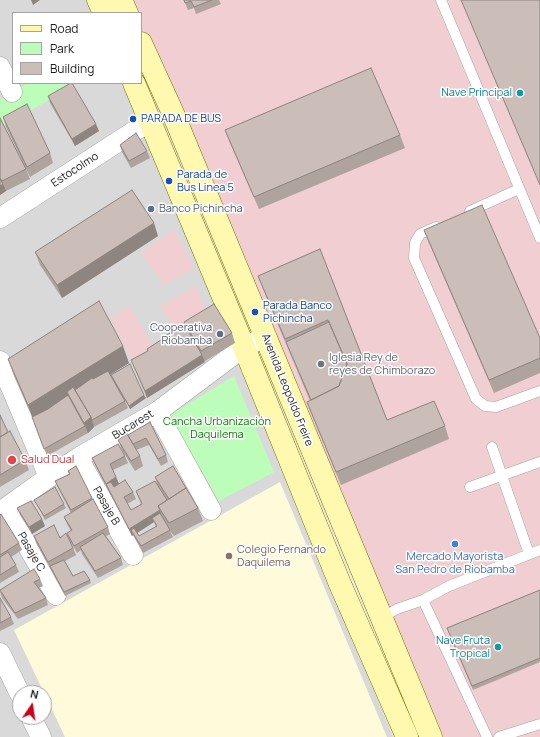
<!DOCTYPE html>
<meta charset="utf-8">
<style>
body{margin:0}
#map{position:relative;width:540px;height:737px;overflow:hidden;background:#efe8e1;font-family:Manrope,sans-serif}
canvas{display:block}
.legend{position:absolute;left:12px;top:12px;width:130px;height:72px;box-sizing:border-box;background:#fff;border:1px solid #a4a4a4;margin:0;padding:5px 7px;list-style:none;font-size:12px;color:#1c1c1c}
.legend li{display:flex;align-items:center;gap:8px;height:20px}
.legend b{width:20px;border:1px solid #a4a4a4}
.north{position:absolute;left:12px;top:685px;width:40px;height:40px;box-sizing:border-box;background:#fff;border:1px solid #a4a4a4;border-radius:50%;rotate:13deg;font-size:11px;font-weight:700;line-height:16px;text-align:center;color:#1c1c1c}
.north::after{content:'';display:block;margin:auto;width:14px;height:18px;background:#c90019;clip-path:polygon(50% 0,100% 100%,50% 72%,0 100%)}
</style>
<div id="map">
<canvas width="540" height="737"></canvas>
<ul class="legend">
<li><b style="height:5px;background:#fef9af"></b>Road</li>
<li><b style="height:11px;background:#bcfeb9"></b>Park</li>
<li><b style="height:11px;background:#cbbdb7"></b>Building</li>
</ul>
<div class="north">N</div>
</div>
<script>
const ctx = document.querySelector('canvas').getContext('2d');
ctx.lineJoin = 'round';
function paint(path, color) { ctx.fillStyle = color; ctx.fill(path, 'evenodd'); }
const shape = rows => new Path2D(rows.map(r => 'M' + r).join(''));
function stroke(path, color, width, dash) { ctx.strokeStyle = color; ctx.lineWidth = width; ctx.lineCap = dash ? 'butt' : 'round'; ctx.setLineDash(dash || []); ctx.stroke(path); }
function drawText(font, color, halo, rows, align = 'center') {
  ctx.font = font + ' Manrope,sans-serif'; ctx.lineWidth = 3; ctx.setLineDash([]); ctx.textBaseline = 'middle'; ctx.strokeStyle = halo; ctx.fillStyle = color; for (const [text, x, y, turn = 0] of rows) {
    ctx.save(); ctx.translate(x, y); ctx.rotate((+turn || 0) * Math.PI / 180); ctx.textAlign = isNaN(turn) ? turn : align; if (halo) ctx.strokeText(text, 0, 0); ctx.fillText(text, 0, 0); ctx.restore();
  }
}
const residential = shape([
 [0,0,91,0,97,13,13,13,13,83,126,83,393,737,0,737],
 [20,693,44,693,44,717,20,717]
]);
const commercial = shape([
 [126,0,540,0,540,737,443,737,195,145,141,31,141,13,133,13],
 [174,230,194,268,164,285,141,253],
 [197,286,198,293,210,317,178,335,160,306],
 [130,306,156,352,133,363,110,318]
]);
const education = shape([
 [280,482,387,737,65,737,14,630]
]);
const park = shape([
 [28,83,64,83,68,89,0,128,0,100],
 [234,376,274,472,219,501,170,415]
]);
const lane = shape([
 [441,0,540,238],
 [470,211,519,189],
 [436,227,420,234,415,243,414,258,476,399,485,406,496,407,540,391],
 [492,447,529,554],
 [470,487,540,462],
 [381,618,397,609,423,600],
 [487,737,423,600,449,586,540,550],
 [499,737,540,724]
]);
const street = shape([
 [0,67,12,92],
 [0,218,150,121],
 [0,361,49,477],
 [157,412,211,510],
 [78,458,133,555],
 [6,509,56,595],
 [0,512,49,477,78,458,157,412,244,347,265,337],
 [0,653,20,694],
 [31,717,41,737]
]);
const secondary = shape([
 [98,0,104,13],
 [121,0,127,13],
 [141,43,172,111,431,737],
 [134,83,244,347,340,584,407,737]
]);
const wall = shape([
 [184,0,219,0,221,4,196,14,194,8,188,10],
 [48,96,99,131,75,146,50,103],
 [3,117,50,153,53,163,30,177,6,127],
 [0,118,26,169,30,179,6,191,0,195],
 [225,130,400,135,405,148,259,209,230,143],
 [120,145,147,151,150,158,131,168,122,152],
 [424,230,540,338,540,373,494,393,429,243],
 [158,236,62,298,40,265,35,252],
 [320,249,387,420,445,426,449,439,341,485,312,415,307,402,310,401,263,289,258,276],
 [184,322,232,333,235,343,205,361,147,398,131,360,147,351,147,349,185,325],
 [8,359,129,363,110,375,112,378,146,398,130,409,119,390,125,401,128,408,94,427,88,433,47,456,32,417,14,376],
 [0,415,8,432,25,460,29,470,0,487],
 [150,422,166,455,168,462,161,466,149,445,136,450,140,456,143,466,135,471,122,450,118,440,129,437],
 [125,456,128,463,113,470,119,484,133,492,136,499,127,504,131,510,141,504,136,491,158,487,155,477,186,488,198,508,203,521,174,536,170,531,173,537,143,553,133,535,132,536,95,465,92,458],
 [154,522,156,527,139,536,137,533],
 [68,471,92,498,108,527,110,534,106,536,121,558,123,565,98,578,82,554,81,550,77,553,70,540,76,555,65,561,73,576,90,580,91,583,65,596,36,543,34,536,69,539,67,533,71,531,67,524,64,517,71,513,58,488,55,481,69,474],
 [34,500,64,504,66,508,45,520,36,503],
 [17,508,45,526,32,534,20,515],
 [0,515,19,543,22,550,11,557,16,565,19,572,0,583],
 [40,579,43,586,39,588,46,598,48,605,18,619,2,598,0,592],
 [540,590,540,662,473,690,447,628],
 [0,598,11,617,14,624,0,631]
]);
const shadedWall = shape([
 [31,0,40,0,33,5],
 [96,124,99,131,75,146,72,139],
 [3,184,6,191,0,195,0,186],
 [154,223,158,236,62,298,57,285],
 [123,346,129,363,77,395,67,392,70,400,34,422,28,405],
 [202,355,205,362,147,398,145,391],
 [144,395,146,398,130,409,129,406],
 [91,417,94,427,88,433,84,423],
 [116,477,119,484,109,490,106,484],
 [160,510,162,517,152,518,154,522,134,535,131,530,133,535,132,536,129,529],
 [42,519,45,526,32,534,29,527]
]);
const building = shape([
 [184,0,212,0,194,7,191,1,185,3,184,0],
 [461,0,540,0,540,185,461,0],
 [371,68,400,135,254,197,225,130,371,68],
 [71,83,72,83,96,124,72,139,48,96,71,83],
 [27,104,50,153,27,167,3,117,27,104],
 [0,118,26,169,2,181,0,178,0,118],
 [136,133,147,151,129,161,120,145,136,133],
 [0,179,3,184,0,186,0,179],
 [132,190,154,223,57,285,35,252,132,190],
 [482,205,540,338,540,358,489,380,424,230,482,205],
 [320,249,387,420,434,401,445,426,336,472,307,402,339,386,347,364,328,320,285,339,258,276,320,249],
 [99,301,123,346,28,405,8,359,99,301],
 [214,304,232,333,201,351,184,322,214,304],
 [329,322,347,364,339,386,311,400,286,342,329,322],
 [185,325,202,355,145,391,131,360,148,351,147,349,167,336,166,335,185,325],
 [130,364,144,395,129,406,111,375,130,364],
 [108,371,125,401,92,420,91,417,75,390,92,378,93,379,108,371],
 [73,387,91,417,84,423,67,392,73,387],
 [68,395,85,426,44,449,32,417,48,409,68,395],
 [0,415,8,432,0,437,0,415],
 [150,422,166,455,158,459,146,438,133,444,128,435,150,422],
 [10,431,25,460,0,475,0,437,10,431],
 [127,434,140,456,131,461,118,440,127,434],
 [118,444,125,456,110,464,116,477,106,484,92,458,118,444],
 [76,466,92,498,71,510,55,481,70,474,68,471,76,466],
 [173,466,186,488,169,499,155,477,173,466],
 [125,480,133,492,124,497,131,510,142,504,136,491,155,481,167,500,158,506,160,510,129,529,106,484,111,482,114,487,125,480],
 [55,487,64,504,44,516,34,500,55,487],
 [186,488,198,508,169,523,158,506,186,488],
 [93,499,108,527,74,546,67,533,72,530,64,517,93,499],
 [31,501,42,519,29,527,17,508,31,501],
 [160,513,170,530,141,546,131,530,134,528,139,536,157,526,152,518,160,513],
 [1,514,19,543,0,555,0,515,1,514],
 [54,525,60,538,66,533,73,548,48,562,34,536,54,525],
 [103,533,121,558,95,571,80,547,103,533],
 [8,552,16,565,0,575,0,557,8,552],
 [64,560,73,576,84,571,90,580,64,592,50,566,64,560],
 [34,569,40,579,34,582,46,598,15,613,0,590,34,569],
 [540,590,540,658,472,686,447,628,540,590],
 [0,598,11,617,0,623,0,598]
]);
const markers = [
 [520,93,4,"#0f9aa8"],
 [133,119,4,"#1a4fb4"],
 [169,181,4,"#1a4fb4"],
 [151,209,4,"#5c6f8a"],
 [255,312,4,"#1a4fb4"],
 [220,334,4,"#5c6f8a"],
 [321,364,4,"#6b7280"],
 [12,460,5,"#e0444e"],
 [455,544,4,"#3f7fe0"],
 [229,556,4,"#8d6e63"],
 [498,647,4,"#0f9aa8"]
];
const cultureNames = [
 ["Nave Principal",512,93],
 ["Nave Fruta",490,641],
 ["Tropical",490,654]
];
const transitNames = [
 ["PARADA DE BUS",141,119],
 ["Parada de",177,175],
 ["Bus Linea 5",177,188],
 ["Parada Banco",263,306],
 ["Pichincha",263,319]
];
const streetNames = [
 ["Estocolmo",75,170,-33],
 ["Avenida Leopoldo Freire",287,390,68],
 ["Bucarest",133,425,-31],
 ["Pasaje B",106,506,60],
 ["Pasaje C",31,552,60]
];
const serviceNames = [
 ["Banco Pichincha",159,209],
 ["Cooperativa",212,328,"right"],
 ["Riobamba",212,341,"right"]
];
const worshipNames = [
 ["Iglesia Rey de",329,358],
 ["reyes de Chimborazo",329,371]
];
const parkNames = [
 ["Cancha Urbanización",217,422],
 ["Daquilema",217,435]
];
const healthNames = [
 ["Salud Dual",21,460]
];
const educationNames = [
 ["Colegio Fernando",237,550],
 ["Daquilema",237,563]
];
const shopNames = [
 ["Mercado Mayorista",455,557],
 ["San Pedro de Riobamba",455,570]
];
paint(residential, '#dad9d9');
paint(commercial, '#f1ced1');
paint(education, '#fffada');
paint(park, '#bcfeb9');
stroke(lane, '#a3a3a3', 11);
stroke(street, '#a3a3a3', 21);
stroke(secondary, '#777500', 23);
stroke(lane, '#fff', 10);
stroke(street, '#fff', 20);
stroke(secondary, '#fef9af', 22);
paint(wall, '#afa39d');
paint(shadedWall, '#8e8480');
paint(building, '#cbbdb7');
stroke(building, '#8e8480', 1);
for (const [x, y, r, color] of markers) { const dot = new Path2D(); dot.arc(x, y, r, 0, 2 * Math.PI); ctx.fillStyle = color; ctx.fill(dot); stroke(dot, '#fff', 1.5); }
drawText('11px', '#0d838f', '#fff', cultureNames, 'right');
drawText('11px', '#164399', '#fff', transitNames, 'left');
drawText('11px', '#1c1c1c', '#fff', streetNames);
drawText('11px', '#4e5e75', '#fff', serviceNames, 'left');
drawText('11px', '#5b616d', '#fff', worshipNames, 'left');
drawText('11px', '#088203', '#fff', parkNames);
drawText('11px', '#be3a42', '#fff', healthNames, 'left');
drawText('11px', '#785e54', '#fff', educationNames, 'left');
drawText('11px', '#366cbe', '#fff', shopNames);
</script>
